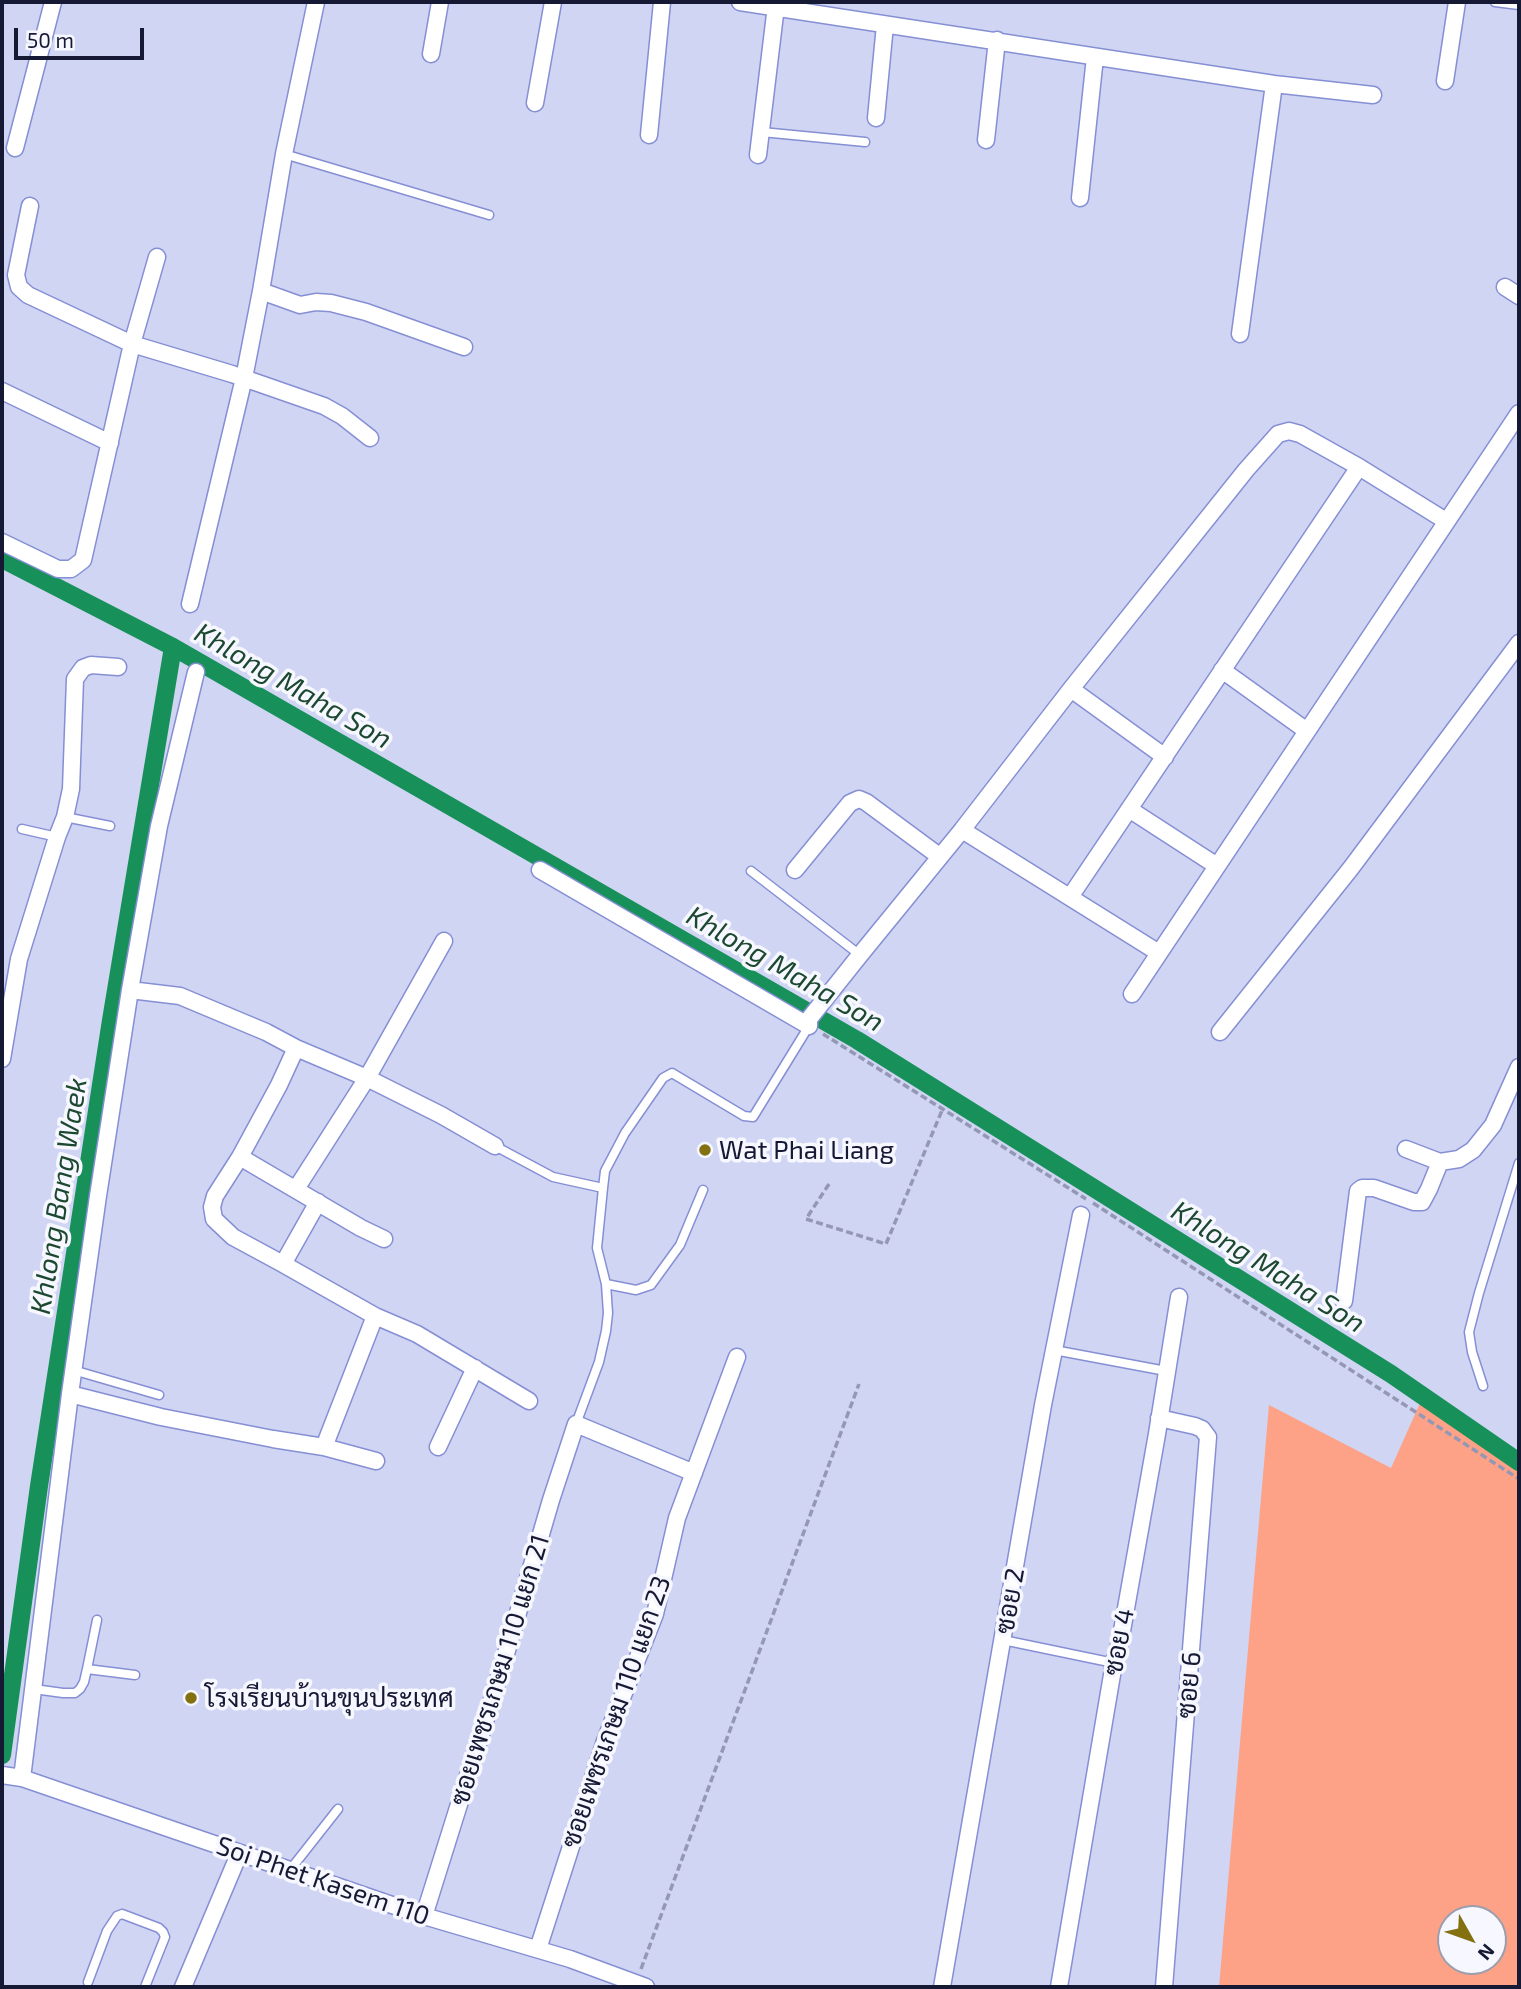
<!DOCTYPE html>
<meta charset="utf-8">
<style>
body{margin:0}
#map{position:relative;width:1521px;height:1989px;overflow:hidden;background:#d0d5f3;font-family:"Exo 2",sans-serif}
canvas{display:block}
.frame{position:absolute;inset:0;border:4px solid #161933;pointer-events:none}
.north{position:absolute;left:1437px;top:1905px;width:70px;height:70px;box-sizing:border-box;background:#f6f7ff;border:2px solid #9c9ead;border-radius:50%;rotate:130deg;font-size:19px;font-weight:700;line-height:28px;text-align:center;color:#161933}
.north::after{content:'';display:block;margin:auto;width:24px;height:32px;background:#837010;clip-path:polygon(50% 0,100% 100%,50% 72%,0 100%)}
.scale{position:absolute;left:14px;top:28px;width:130px;height:32px;box-sizing:border-box;border:4px solid #161933;border-top:0;padding-left:9px;font-size:21px;line-height:24px;white-space:nowrap;color:#161933;-webkit-text-stroke:5px #f6f7ff;paint-order:stroke}
</style>
<div id="map">
<canvas width="1521" height="1989"></canvas>
<div class="frame"></div>
<div class="north">N</div>
<div class="scale">50 m</div>
</div>
<script>
const ctx = document.querySelector('canvas').getContext('2d');
ctx.lineJoin = 'round';
function paint(path, color) { ctx.fillStyle = color; ctx.fill(path, 'evenodd'); }
const shape = rows => new Path2D(rows.map(r => 'M' + r).join(''));
function stroke(path, color, width, dash) { ctx.strokeStyle = color; ctx.lineWidth = width; ctx.lineCap = dash ? 'butt' : 'round'; ctx.setLineDash(dash || []); ctx.stroke(path); }
function drawText(font, color, halo, rows, align = 'center') {
  ctx.font = font + ' "Exo 2",Sarabun,sans-serif'; ctx.lineWidth = 7; ctx.setLineDash([]); ctx.textBaseline = 'middle'; ctx.strokeStyle = halo; ctx.fillStyle = color; for (const [text, x, y, turn = 0] of rows) {
    ctx.save(); ctx.translate(x, y); ctx.rotate((+turn || 0) * Math.PI / 180); ctx.textAlign = isNaN(turn) ? turn : align; if (halo) ctx.strokeText(text, 0, 0); ctx.fillText(text, 0, 0); ctx.restore();
  }
}
const green = shape([
 [1420,1403,1519,1469,1519,1987,1219,1987,1269,1405,1391,1468],
 [1451,1919,1493,1919,1493,1961,1451,1961]
]);
const canal = shape([
 [2,559,173,647,857,1040,1391,1374,1519,1462],
 [2,1755,39,1486,111,1020,173,647]
]);
const path = shape([
 [823,1034,1086,1199],
 [829,1184,806,1219,886,1244,943,1108],
 [1093,1203,1519,1479],
 [641,1969,859,1384]
]);
const lane = shape([
 [1495,2,1519,5],
 [762,132,865,142],
 [284,154,489,215],
 [65,817,110,826],
 [22,829,57,837],
 [751,871,860,955],
 [495,1146,553,1177,603,1188],
 [606,1284,636,1290,651,1285,680,1245,703,1190],
 [1054,1350,1166,1371],
 [73,1370,159,1395],
 [1483,1386,1472,1352,1469,1332,1479,1293,1519,1163],
 [576,1424,599,1362,606,1331,608,1313,606,1284,597,1248,603,1188,605,1171,625,1133,663,1078,672,1073,744,1116,753,1117,809,1026],
 [1003,1640,1114,1663],
 [87,1669,135,1675],
 [34,1689,63,1693,75,1693,80,1689,84,1682,87,1669,97,1620],
 [290,1870,338,1809],
 [88,1982,107,1931,117,1916,122,1914,159,1928,163,1932,165,1937,145,1987]
]);
const street = shape([
 [740,2,1274,84,1373,95],
 [431,54,440,2],
 [1445,81,1457,2],
 [535,103,553,2],
 [876,118,885,25],
 [649,135,662,2],
 [986,140,997,40],
 [15,148,53,2],
 [758,155,776,6],
 [1080,198,1095,57],
 [30,206,16,275,19,287,28,295,132,344,232,374,324,406,342,416,370,438],
 [1505,287,1519,296],
 [261,291,300,305,316,302,331,303,366,312,464,347],
 [1240,334,1274,84],
 [2,391,110,443],
 [2,542,58,569,71,569,83,560,132,344,157,257],
 [190,604,244,378,261,291,284,154,316,2],
 [1222,670,1307,731],
 [1071,689,1165,757],
 [1129,809,1217,866],
 [962,830,1159,953],
 [540,870,809,1026,809,1019,860,955,962,830,1071,689,1246,470,1278,434,1289,431,1300,434,1359,467,1446,521],
 [795,870,850,803,859,799,866,802,939,856],
 [1070,897,1359,467],
 [130,990,180,996,266,1032,296,1048,367,1078,441,1115,495,1146],
 [1132,994,1519,413],
 [1220,1032,1351,868,1519,643],
 [2,1059,19,959,57,837,65,817,71,789,75,679,83,668,91,665,118,667],
 [1406,1149,1440,1162,1459,1159,1473,1150,1493,1125,1519,1067],
 [240,1157,361,1228,384,1239],
 [296,1189,367,1078,444,941],
 [318,1202,283,1264,375,1316,417,1334,529,1401],
 [283,1264,233,1237,214,1219,212,1207,215,1196,240,1157,279,1085,296,1048],
 [1344,1301,1358,1191,1362,1188,1374,1188,1414,1202,1422,1202,1429,1189,1440,1162],
 [70,1394,161,1417,273,1439,324,1447,376,1461],
 [1159,1418,1195,1426,1202,1429,1208,1437,1164,1987],
 [324,1447,375,1316],
 [438,1447,475,1368],
 [2,1775,22,1778,424,1916,570,1959,646,1987],
 [22,1778,70,1394,98,1196,130,990,159,826,196,672],
 [424,1916,503,1664,551,1500,576,1424,694,1473],
 [538,1949,605,1741,655,1614,677,1518,737,1357],
 [183,1987,239,1854],
 [942,1987,1043,1405,1081,1215],
 [1059,1987,1114,1663,1120,1642,1157,1434,1179,1297]
]);
const markers = [
 [705,1150,7,"#837010"],
 [191,1698,7,"#837010"]
];
const poiNames = [
 ["Wat Phai Liang",719,1150],
 ["โรงเรียนบ้านขุนประเทศ",205,1698]
];
const streetNames = [
 ["ซอย 2",1010,1601,-80],
 ["ซอย 4",1119,1642,-79],
 ["ซอยเพชรเกษม 110 แยก 21",500,1670,-73],
 ["ซอย 6",1189,1685,-85],
 ["ซอยเพชรเกษม 110 แยก 23",616,1712,-71],
 ["Soi Phet Kasem 110",323,1881,19]
];
const waterNames = [
 ["Khlong Maha Son",293,686,30],
 ["Khlong Maha Son",785,969,30],
 ["Khlong Bang Waek",59,1196,-81],
 ["Khlong Maha Son",1268,1267,32]
];
paint(green, '#fea287');
stroke(canal, '#18905a', 18);
stroke(lane, '#858fd4', 11);
stroke(street, '#858fd4', 19);
stroke(path, '#9498b5', 3.5, [7, 3.5]);
stroke(lane, '#fff', 8);
stroke(street, '#fff', 16);
for (const [x, y, r, color] of markers) { const dot = new Path2D(); dot.arc(x, y, r, 0, 2 * Math.PI); ctx.fillStyle = color; ctx.fill(dot); stroke(dot, '#f6f7ff', 2.5); }
drawText('26px', '#161933', '#f6f7ff', poiNames, 'left');
drawText('26px', '#161933', '#f6f7ff', streetNames);
drawText('italic 28px', '#1c4830', '#f6f7ff', waterNames);
</script>
